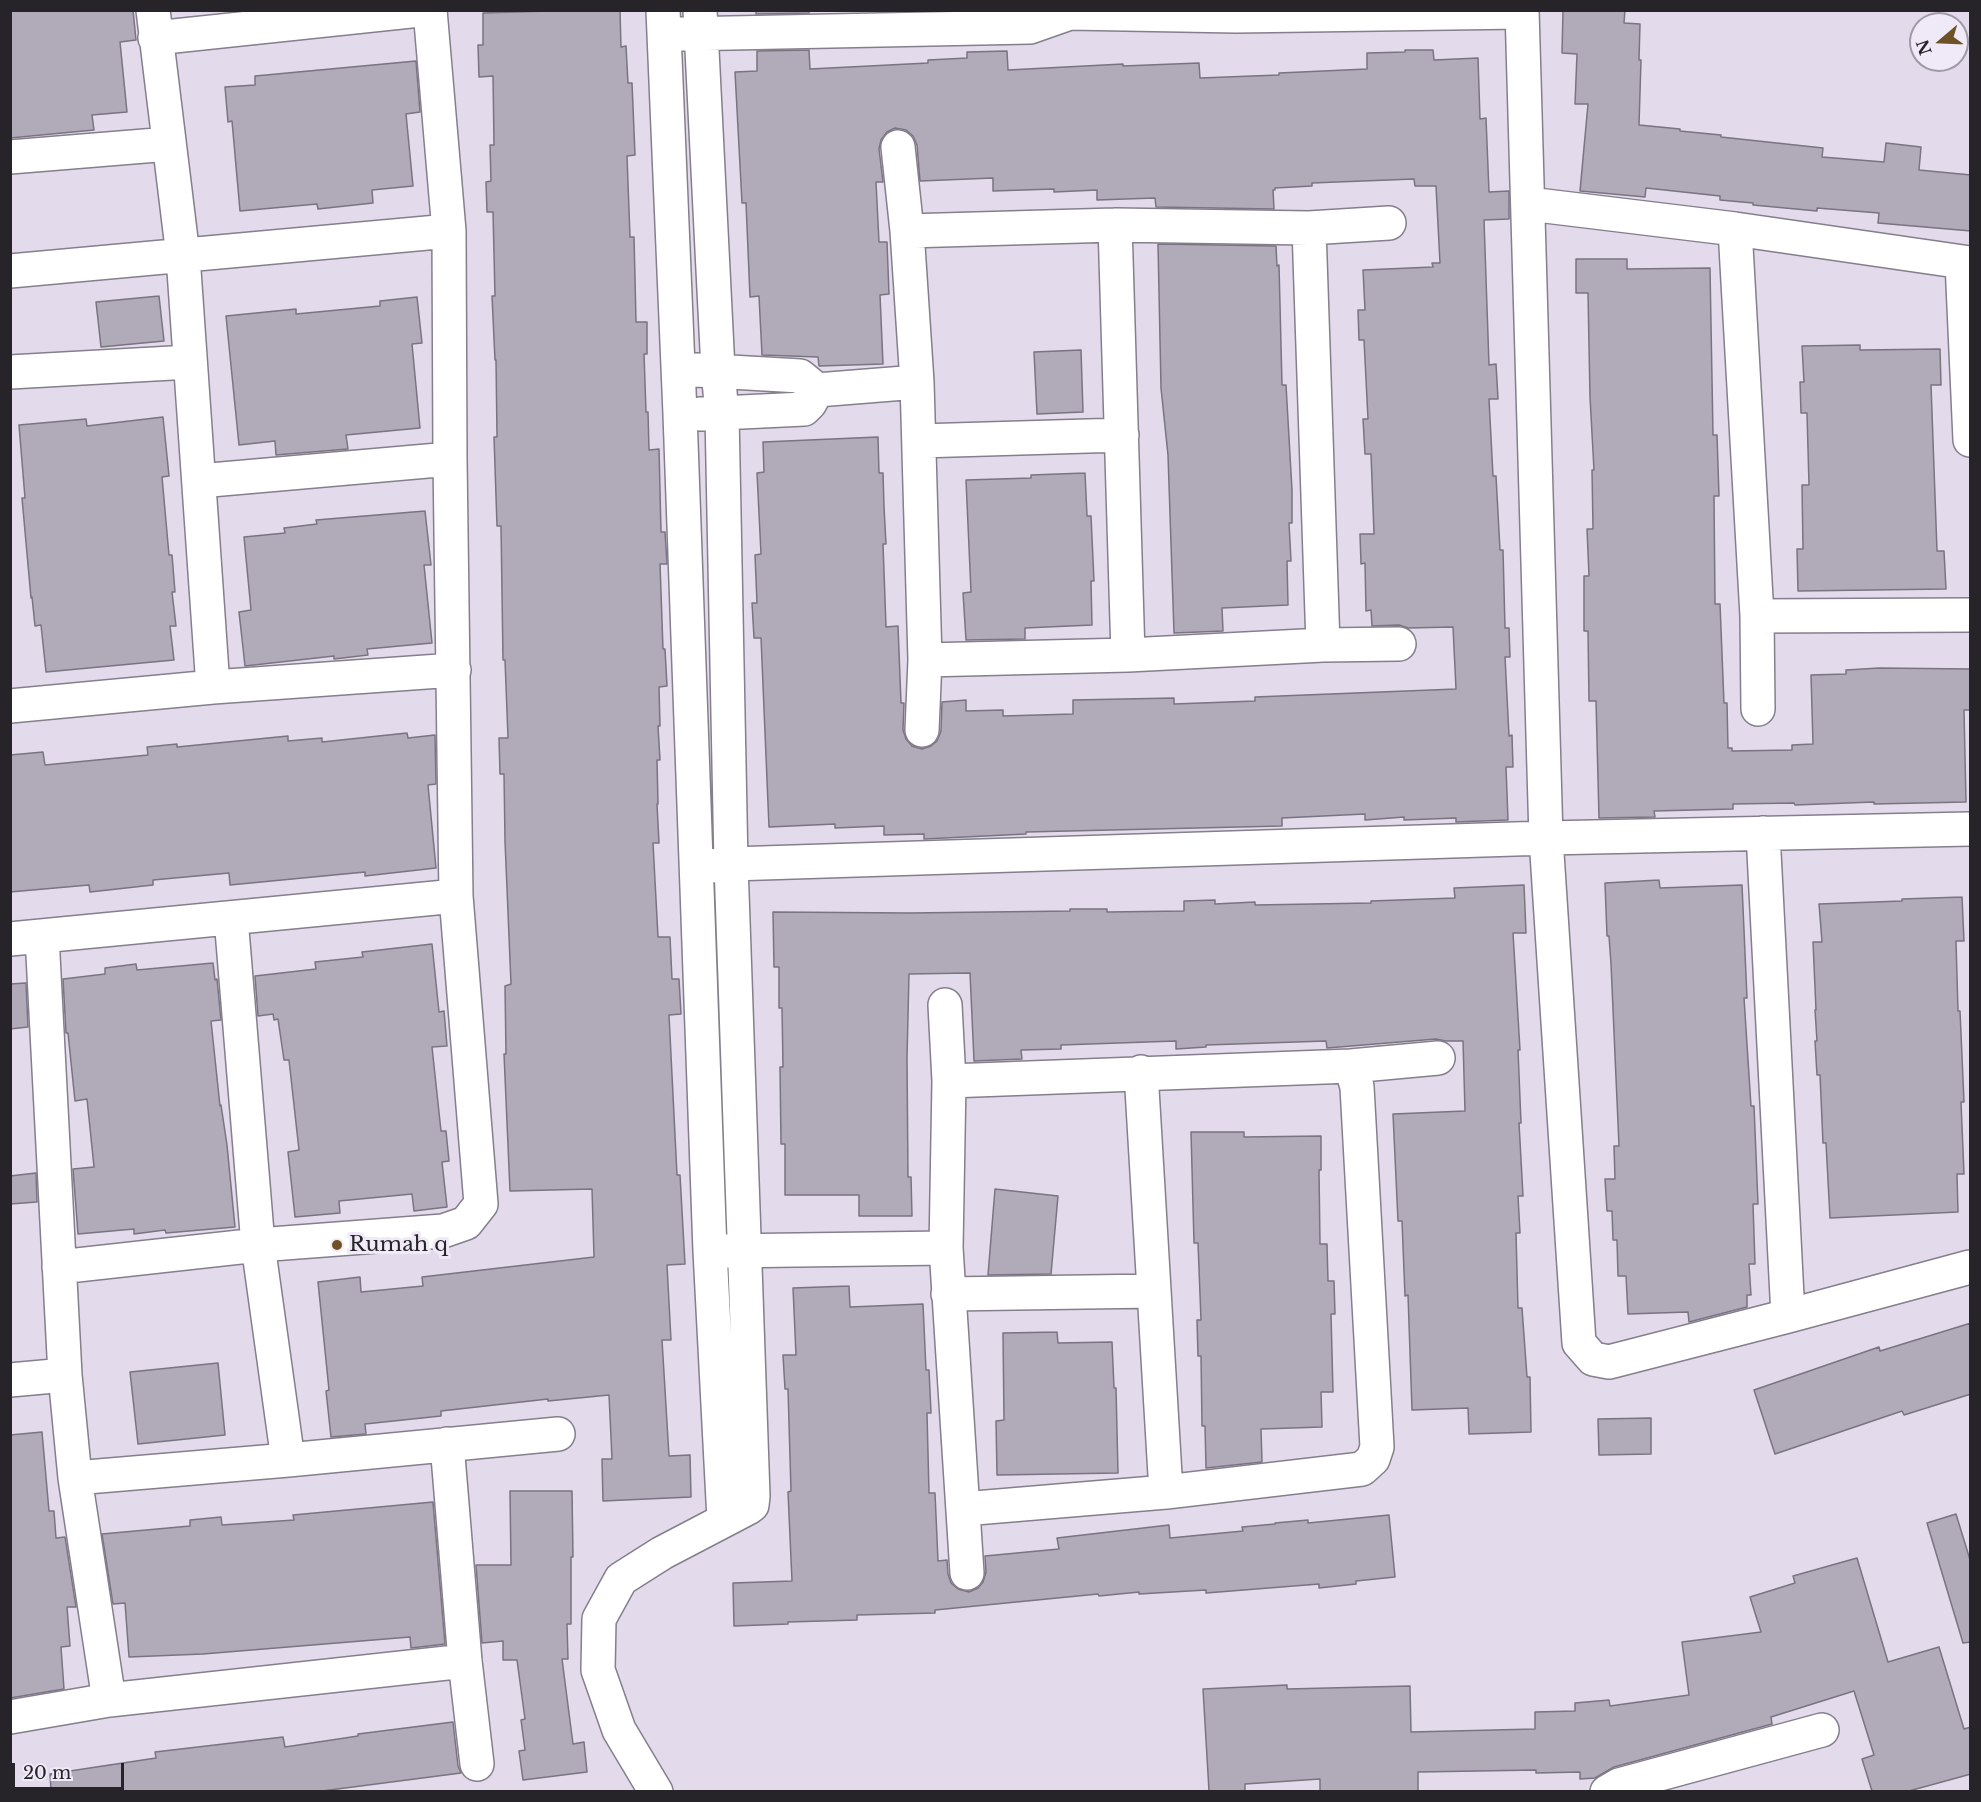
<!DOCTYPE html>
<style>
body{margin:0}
#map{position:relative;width:1981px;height:1802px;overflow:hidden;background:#e3dbeb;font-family:"Libre Baskerville",serif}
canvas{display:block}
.frame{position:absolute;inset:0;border:12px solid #272429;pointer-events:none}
.north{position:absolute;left:1909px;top:12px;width:60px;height:60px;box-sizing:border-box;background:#f0e9f8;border:2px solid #a09aa5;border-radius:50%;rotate:251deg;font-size:16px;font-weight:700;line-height:24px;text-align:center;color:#272429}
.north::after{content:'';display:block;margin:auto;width:21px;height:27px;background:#6e5225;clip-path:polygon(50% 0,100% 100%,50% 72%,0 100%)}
.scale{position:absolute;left:12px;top:1763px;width:112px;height:27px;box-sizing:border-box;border:3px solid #272429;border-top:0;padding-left:8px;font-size:18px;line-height:21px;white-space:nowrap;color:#272429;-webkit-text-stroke:4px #f0e9f8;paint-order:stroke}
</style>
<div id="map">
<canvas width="1981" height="1802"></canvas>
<div class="frame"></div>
<div class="north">N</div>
<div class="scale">20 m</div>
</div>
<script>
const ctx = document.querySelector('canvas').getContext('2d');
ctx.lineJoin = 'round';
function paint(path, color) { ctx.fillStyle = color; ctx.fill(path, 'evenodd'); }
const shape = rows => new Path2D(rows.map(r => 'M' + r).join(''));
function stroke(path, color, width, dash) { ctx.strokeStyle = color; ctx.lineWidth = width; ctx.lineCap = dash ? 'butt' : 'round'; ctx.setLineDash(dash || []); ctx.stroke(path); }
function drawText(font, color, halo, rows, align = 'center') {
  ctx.font = font + ' "Libre Baskerville",serif'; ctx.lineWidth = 6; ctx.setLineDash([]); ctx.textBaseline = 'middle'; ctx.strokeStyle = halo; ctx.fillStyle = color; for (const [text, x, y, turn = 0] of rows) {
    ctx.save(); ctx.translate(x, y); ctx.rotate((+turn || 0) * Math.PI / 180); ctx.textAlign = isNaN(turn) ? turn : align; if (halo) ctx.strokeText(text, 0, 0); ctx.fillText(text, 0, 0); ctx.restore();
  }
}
const building = shape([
 [10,10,133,10,136,40,120,42,127,112,92,115,94,130,10,138,10,10],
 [582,10,620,10,621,47,626,46,628,83,632,83,635,155,627,156,630,237,634,237,636,322,647,322,647,354,644,354,646,412,648,412,649,450,659,449,661,532,665,532,667,564,660,564,663,649,665,649,667,686,659,687,660,726,658,726,660,760,657,760,658,804,657,804,659,843,653,843,658,937,670,937,672,979,679,979,681,1014,669,1015,677,1175,680,1175,685,1264,667,1265,671,1340,662,1340,669,1456,690,1455,691,1497,603,1501,602,1459,612,1459,609,1395,548,1401,548,1399,441,1411,441,1416,365,1424,366,1434,331,1437,326,1391,329,1390,318,1282,360,1277,361,1292,423,1286,422,1277,594,1257,592,1189,510,1191,504,1054,506,1054,505,986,511,984,505,841,504,774,500,774,499,738,508,738,505,660,503,660,501,526,497,526,494,437,497,437,496,360,495,360,492,296,495,296,493,212,487,212,486,182,491,181,490,145,494,145,493,76,479,77,478,45,483,45,483,13,582,10],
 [756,10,809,10,809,13,756,14,756,10],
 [1563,10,1625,10,1624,23,1640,24,1639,60,1641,60,1639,125,1680,129,1680,131,1721,135,1721,137,1823,148,1822,157,1884,162,1886,143,1921,147,1919,170,1971,175,1971,231,1878,223,1879,213,1817,208,1817,211,1753,205,1753,203,1720,200,1720,196,1646,188,1645,197,1580,191,1588,104,1575,104,1577,54,1562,53,1563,10],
 [809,50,810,69,928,63,928,60,967,58,967,52,1007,51,1008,70,1123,64,1123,66,1199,63,1200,78,1279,75,1279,73,1367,69,1367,53,1405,52,1405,50,1433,50,1434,60,1478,58,1480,119,1486,118,1489,192,1509,191,1509,219,1484,220,1489,365,1496,364,1498,399,1489,399,1493,476,1496,476,1500,550,1503,550,1505,628,1509,628,1510,657,1505,657,1509,736,1512,735,1513,767,1506,767,1508,820,1456,822,1456,818,1404,820,1404,817,1365,820,1365,814,1282,818,1282,826,1026,832,1026,834,924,839,924,834,884,835,884,826,835,828,835,824,769,827,761,638,754,638,752,603,757,603,755,555,761,554,757,473,764,472,763,442,878,437,879,473,883,473,884,507,886,544,883,544,886,627,898,626,901,703,904,703,903,730,906,739,912,746,922,749,931,746,937,741,941,731,942,702,966,700,966,711,1003,710,1003,716,1073,714,1073,700,1174,698,1174,704,1255,701,1255,697,1456,689,1453,627,1408,628,1399,625,1372,626,1371,610,1366,611,1365,563,1361,564,1360,534,1374,534,1371,454,1365,454,1363,419,1368,419,1364,340,1359,340,1358,310,1365,310,1363,270,1433,267,1432,263,1440,263,1436,186,1415,186,1414,179,1312,183,1312,186,1275,188,1275,190,1273,190,1274,209,1156,207,1155,198,1097,200,1097,190,1054,192,1054,189,993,191,993,178,920,181,917,145,913,136,906,130,895,128,887,132,881,140,879,149,883,182,876,182,879,242,887,242,889,294,880,295,883,364,819,366,818,357,762,355,759,296,750,297,746,203,742,203,735,72,757,71,757,51,809,50],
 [416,61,420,112,406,114,413,186,372,190,373,203,318,209,317,204,240,211,232,121,228,122,225,87,255,85,255,76,416,61],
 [1158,244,1276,246,1277,266,1279,265,1282,385,1286,385,1292,490,1292,523,1289,523,1291,561,1287,561,1288,605,1222,608,1223,631,1174,633,1168,455,1161,388,1158,244],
 [1576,259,1627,259,1627,269,1710,268,1713,435,1717,435,1719,496,1714,496,1715,604,1720,604,1724,703,1727,703,1728,748,1732,748,1732,751,1792,750,1792,745,1813,744,1811,675,1846,674,1846,670,1879,668,1971,669,1971,710,1964,710,1966,802,1874,804,1874,802,1795,805,1794,803,1733,804,1733,809,1654,811,1655,817,1599,818,1596,701,1589,701,1588,631,1584,631,1584,576,1589,576,1587,529,1593,529,1592,470,1594,470,1590,397,1588,293,1576,293,1576,259],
 [159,296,164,341,101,347,96,302,159,296],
 [417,297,422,343,412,344,420,428,346,435,348,449,276,455,275,441,239,445,226,316,296,309,296,314,380,306,380,301,417,297],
 [1860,345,1860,350,1940,349,1941,385,1931,385,1937,551,1944,551,1946,589,1798,591,1797,549,1803,549,1802,485,1809,485,1807,413,1801,413,1800,382,1804,382,1802,346,1860,345],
 [1081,350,1083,412,1037,414,1034,352,1081,350],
 [163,417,169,476,162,477,169,555,172,555,175,592,172,592,176,626,170,626,174,660,46,672,41,625,35,626,32,597,31,598,22,498,25,498,19,425,86,419,87,426,163,417],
 [1085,473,1087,516,1091,516,1094,581,1091,581,1092,625,1025,628,1025,639,966,640,963,593,971,592,966,480,1031,478,1031,475,1085,473],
 [425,511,431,565,424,565,432,643,367,649,368,655,334,659,334,656,245,666,239,612,251,610,244,537,285,533,284,528,317,524,316,520,425,511],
 [407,733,408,738,435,735,436,784,428,785,436,868,365,876,365,872,230,885,229,873,153,880,153,885,90,892,89,885,10,892,10,755,43,752,45,765,148,755,147,747,177,744,177,747,288,736,288,741,322,738,322,742,407,733],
 [1659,880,1660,888,1742,885,1747,998,1744,998,1751,1106,1754,1106,1758,1204,1753,1204,1755,1264,1749,1264,1751,1295,1747,1295,1747,1307,1689,1322,1688,1312,1628,1314,1626,1276,1618,1276,1617,1240,1613,1240,1612,1211,1607,1211,1605,1179,1615,1179,1614,1146,1619,1146,1611,964,1609,936,1607,936,1605,883,1659,880],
 [1524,885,1526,933,1513,933,1520,1050,1518,1050,1521,1123,1519,1123,1523,1196,1518,1196,1520,1233,1516,1233,1518,1308,1522,1308,1527,1377,1530,1377,1531,1432,1469,1434,1468,1408,1412,1410,1408,1295,1405,1296,1402,1221,1398,1221,1393,1114,1465,1111,1463,1041,1446,1041,1436,1039,1327,1048,1326,1041,1206,1045,1206,1047,1176,1049,1176,1041,1061,1045,1061,1049,1021,1050,1022,1059,974,1061,970,973,909,974,907,1058,908,1177,911,1177,912,1216,859,1216,859,1195,785,1195,785,1144,781,1144,780,1067,783,1067,782,1008,779,1008,779,967,774,967,773,912,909,913,1070,911,1070,909,1107,909,1107,912,1184,911,1184,901,1215,900,1215,904,1255,902,1255,905,1371,903,1371,901,1455,898,1454,888,1524,885],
 [1962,897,1964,941,1956,941,1958,1011,1960,1011,1964,1102,1961,1102,1964,1174,1957,1174,1958,1212,1830,1218,1826,1143,1823,1143,1820,1075,1817,1075,1815,1041,1817,1041,1815,1010,1816,1010,1813,942,1822,942,1819,904,1902,901,1902,899,1962,897],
 [432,944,439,1012,444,1011,447,1046,432,1047,441,1131,446,1131,449,1161,442,1162,447,1207,414,1211,412,1194,339,1201,340,1213,295,1217,288,1152,299,1150,289,1060,284,1060,278,1019,274,1020,273,1014,258,1016,255,976,316,969,315,962,363,957,362,952,432,944],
 [213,963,215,980,217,979,221,1020,211,1021,220,1106,221,1105,227,1145,235,1227,166,1233,165,1230,134,1234,134,1229,78,1234,73,1169,94,1167,87,1099,75,1101,68,1033,66,1033,63,979,105,974,105,968,136,964,137,970,213,963],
 [26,983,28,1027,10,1029,10,984,26,983],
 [1191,1132,1244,1132,1244,1137,1321,1136,1321,1170,1319,1170,1320,1244,1327,1244,1328,1281,1334,1281,1335,1314,1331,1314,1333,1392,1321,1392,1322,1427,1261,1429,1262,1462,1206,1468,1205,1426,1202,1426,1201,1356,1198,1356,1197,1320,1201,1320,1198,1243,1194,1243,1191,1132],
 [36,1173,37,1202,10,1204,10,1176,36,1173],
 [995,1189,1058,1196,1051,1274,988,1275,995,1189],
 [849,1286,850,1307,923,1304,926,1370,929,1370,931,1413,927,1413,929,1493,935,1493,938,1561,947,1560,948,1574,951,1583,958,1589,969,1592,978,1588,983,1582,986,1572,985,1556,1059,1549,1057,1538,1169,1525,1170,1538,1243,1531,1242,1527,1275,1524,1275,1523,1308,1520,1308,1523,1389,1515,1395,1577,1356,1581,1356,1584,1319,1588,1319,1584,1206,1593,1206,1590,1139,1594,1139,1592,1099,1596,1098,1594,935,1610,935,1613,857,1615,857,1620,788,1622,788,1624,734,1626,733,1583,792,1581,788,1492,791,1491,788,1389,785,1389,783,1355,796,1355,793,1288,849,1286],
 [1971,1323,1971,1394,1904,1415,1902,1411,1775,1454,1754,1390,1879,1347,1880,1351,1971,1323],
 [1057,1332,1058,1343,1112,1342,1114,1388,1116,1388,1118,1473,997,1475,996,1421,1004,1420,1003,1333,1057,1332],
 [218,1363,225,1435,138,1444,130,1372,218,1363],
 [1651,1418,1651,1454,1599,1455,1598,1419,1651,1418],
 [42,1432,49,1511,54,1511,56,1538,65,1537,76,1607,67,1607,70,1646,61,1647,64,1689,10,1698,10,1435,42,1432],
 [510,1491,572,1491,573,1557,571,1557,571,1624,567,1624,568,1659,562,1659,573,1744,584,1742,587,1772,523,1780,519,1751,525,1750,521,1720,525,1719,517,1660,503,1660,503,1641,482,1643,476,1565,511,1565,510,1491],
 [433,1502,445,1644,411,1648,410,1637,203,1654,129,1657,125,1603,113,1604,102,1534,190,1526,190,1520,221,1517,222,1525,294,1520,293,1515,433,1502],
 [1956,1514,1971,1563,1971,1642,1963,1643,1927,1523,1956,1514],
 [1857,1558,1888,1662,1939,1647,1964,1729,1971,1727,1971,1774,1909,1791,1872,1791,1862,1759,1874,1755,1854,1691,1771,1717,1772,1724,1614,1767,1595,1778,1580,1779,1580,1772,1536,1773,1536,1770,1418,1772,1418,1791,1320,1791,1320,1779,1245,1784,1245,1791,1209,1791,1203,1689,1287,1685,1287,1689,1410,1686,1411,1732,1535,1729,1535,1712,1575,1711,1575,1703,1609,1700,1610,1706,1689,1695,1682,1642,1761,1632,1750,1597,1795,1583,1793,1576,1857,1558],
 [453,1722,458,1766,461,1773,322,1791,51,1791,50,1774,156,1758,155,1752,283,1737,285,1747,358,1736,358,1734,453,1722]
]);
const street = shape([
 [153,10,183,256,213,687],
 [663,10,680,414,710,1251,724,1520],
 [1522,10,1546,838,1579,1343,1593,1359,1609,1362,1788,1316,1970,1267],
 [681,34,1030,27,1070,13,1236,16,1522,12],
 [155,38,420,10],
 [898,147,907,231,917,382,925,660,922,730],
 [10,157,169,144],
 [1529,204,1735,229,1970,263],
 [1115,225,1128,655],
 [1309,228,1323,645],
 [1735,229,1757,616,1758,709],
 [907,231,1115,225,1309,228,1389,223],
 [1962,262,1970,440],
 [10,271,449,231],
 [696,370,800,376,817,390,917,382],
 [10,372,190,362],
 [700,414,804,409,810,403,817,390],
 [919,441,1122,435],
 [199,481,450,459],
 [1757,616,1970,615],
 [925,660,1128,655,1323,645,1399,644],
 [10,706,213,687,454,670],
 [1763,833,1788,1316],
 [710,866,731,864,1546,838,1970,829],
 [231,918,258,1245,288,1460],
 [42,936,65,1375,75,1478,109,1700],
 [10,939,456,896],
 [945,1005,949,1081,946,1248,967,1573],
 [1351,1066,1438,1058],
 [1141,1072,1166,1492],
 [949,1081,1351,1066,1357,1087,1377,1447,1373,1459,1362,1469,1166,1492,963,1509],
 [723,1251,946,1248],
 [59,1267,258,1245,443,1231,466,1223,481,1204,456,896,450,459,449,231,430,10],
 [948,1294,1154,1291],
 [10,1380,65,1375],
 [447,1444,465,1661,477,1764],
 [75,1478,288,1460,558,1434],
 [10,1717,109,1700,465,1661],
 [656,1792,619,1730,598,1670,599,1619,621,1579,662,1553,748,1508,752,1505,753,1496,731,864,722,414,718,370,700,10],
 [1607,1792,1619,1785,1822,1730]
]);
const markers = [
 [337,1245,6,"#6e5225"]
];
const poiNames = [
 ["Rumah q",349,1245]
];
paint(building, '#b1aab9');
stroke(building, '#7a7381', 1.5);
stroke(street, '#857e8c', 36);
stroke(street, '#fff', 33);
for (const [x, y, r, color] of markers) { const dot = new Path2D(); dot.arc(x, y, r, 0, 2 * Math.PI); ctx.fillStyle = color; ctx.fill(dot); stroke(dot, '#f0e9f8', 2); }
drawText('21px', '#272429', '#f0e9f8', poiNames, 'left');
</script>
